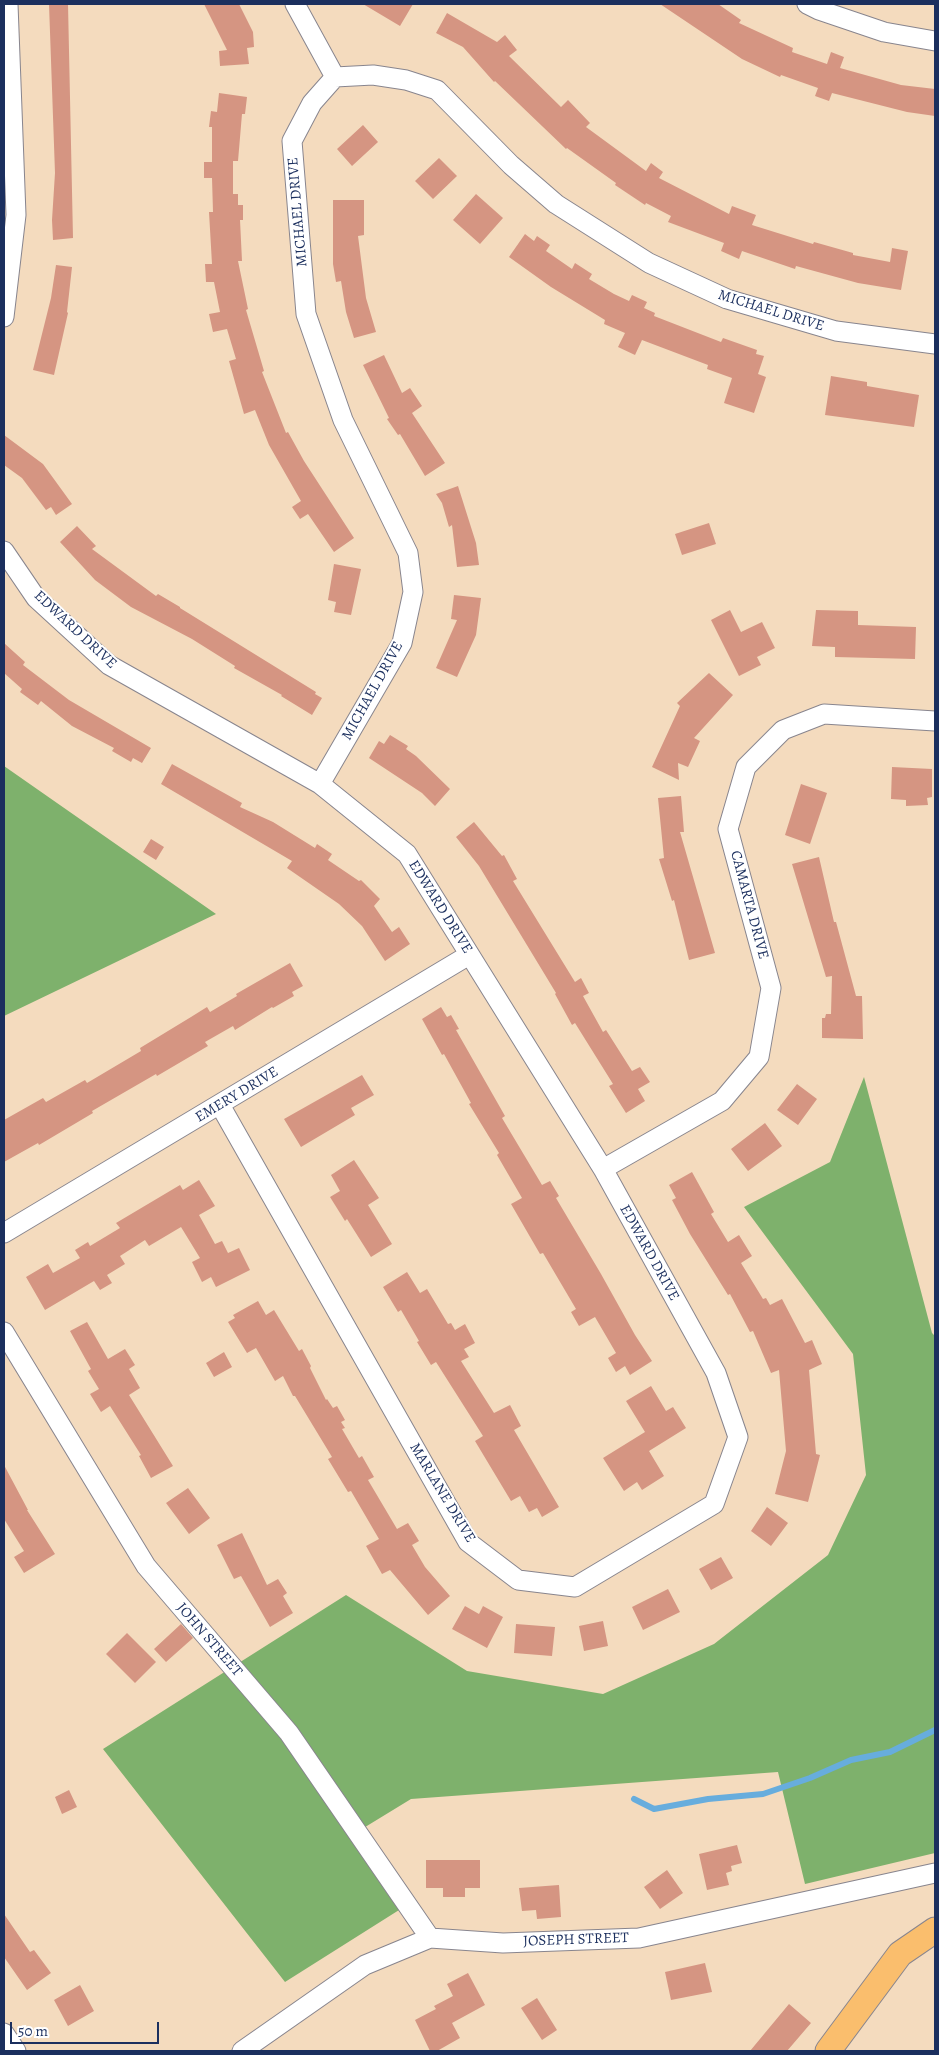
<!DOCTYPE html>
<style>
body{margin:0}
#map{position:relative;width:939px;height:2055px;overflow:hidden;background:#f4dbbe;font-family:Alegreya,serif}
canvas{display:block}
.frame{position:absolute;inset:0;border:5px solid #1b2f5e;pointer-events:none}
.scale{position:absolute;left:10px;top:2022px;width:149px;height:22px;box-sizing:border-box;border:2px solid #1b2f5e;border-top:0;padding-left:6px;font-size:15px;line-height:18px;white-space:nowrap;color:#1b2f5e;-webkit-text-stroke:4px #fff;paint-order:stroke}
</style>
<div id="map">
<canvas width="939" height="2055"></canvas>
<div class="frame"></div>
<div class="scale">50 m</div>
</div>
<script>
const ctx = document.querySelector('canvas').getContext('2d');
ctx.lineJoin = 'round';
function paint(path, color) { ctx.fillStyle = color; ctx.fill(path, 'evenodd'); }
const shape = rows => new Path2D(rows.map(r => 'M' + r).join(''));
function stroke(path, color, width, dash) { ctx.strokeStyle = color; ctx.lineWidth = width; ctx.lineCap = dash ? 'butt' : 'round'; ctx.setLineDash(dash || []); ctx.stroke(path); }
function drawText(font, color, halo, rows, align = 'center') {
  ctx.font = font + ' Alegreya,serif'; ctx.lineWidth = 4; ctx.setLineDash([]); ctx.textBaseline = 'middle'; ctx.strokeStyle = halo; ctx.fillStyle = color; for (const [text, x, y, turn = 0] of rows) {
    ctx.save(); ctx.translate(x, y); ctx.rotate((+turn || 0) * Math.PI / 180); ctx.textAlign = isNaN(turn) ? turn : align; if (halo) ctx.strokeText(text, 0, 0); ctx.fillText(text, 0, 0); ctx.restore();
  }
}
const forest = shape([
 [4,766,216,914,4,1016],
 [864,1077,932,1333,935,1336,935,1853,805,1884,778,1772,411,1799,357,1832,407,1905,285,1982,103,1749,346,1595,467,1671,603,1694,714,1644,828,1555,866,1475,853,1354,744,1207,830,1162]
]);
const stream = shape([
 [634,1799,654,1809,708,1799,763,1794,810,1778,851,1760,890,1752,935,1730]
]);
const building = shape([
 [49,4,68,4,73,238,53,240,52,220,55,173],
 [204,4,239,4,253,32,254,47,247,48,249,64,220,66,219,51,227,50],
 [363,4,413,4,400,26],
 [660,4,718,4,741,20,739,23,793,48,792,52,827,64,831,52,844,57,840,68,901,85,935,89,935,116,907,112,832,93,829,101,815,96,818,88,781,75,780,77,742,59],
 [447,13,497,42,505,35,517,50,509,56,561,107,568,100,590,123,586,127,646,171,651,163,663,172,659,178,729,214,732,206,756,215,752,225,813,244,814,242,853,253,853,255,890,262,892,248,908,251,901,290,858,283,796,266,795,269,742,251,739,259,721,251,724,243,668,222,671,216,646,203,645,205,615,185,616,183,567,148,566,149,495,81,494,82,463,47,436,33],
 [219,93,247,97,245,114,242,114,238,161,233,161,233,194,238,194,238,205,243,205,243,220,240,220,242,261,238,261,248,309,246,310,264,371,262,372,286,433,288,432,304,461,354,538,334,552,308,514,300,519,292,507,301,501,269,445,255,410,244,414,229,361,236,359,227,329,213,332,209,314,220,312,214,282,206,282,205,264,212,264,209,212,213,212,212,178,204,178,204,162,212,162,212,127,209,127,211,111,217,112],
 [363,125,378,142,352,166,337,149],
 [439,158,457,176,433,199,415,181],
 [476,194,503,218,480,244,453,220],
 [333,200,364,200,364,235,358,236,366,298,376,332,354,338,346,312,341,281,336,282,333,264],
 [525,234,534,241,537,236,550,245,546,251,572,269,575,263,592,274,589,279,614,294,629,301,632,295,647,302,644,308,655,313,654,316,721,342,723,338,757,350,756,354,764,356,758,374,766,377,754,413,724,403,732,378,707,369,708,365,642,340,635,355,618,347,625,333,604,324,605,320,551,287,509,257],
 [56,265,72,267,67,312,68,313,54,375,33,370,51,298],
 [384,355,402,393,410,388,422,406,412,413,445,463,425,476,400,434,398,435,387,419,389,418,363,365],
 [831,376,867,382,867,386,919,395,914,427,825,415],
 [4,435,43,464,72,504,56,515,51,507,46,510,22,478,4,465],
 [458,486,476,543,479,565,457,567,452,525,449,527,442,503,436,494],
 [709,523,716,544,682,555,675,534],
 [77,526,96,546,92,549,156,596,158,594,180,607,180,608,316,692,315,694,322,698,312,715,281,696,282,695,234,668,235,666,192,639,131,607,95,580,60,542],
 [334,564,361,569,351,615,334,612,336,602,328,600],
 [454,595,481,598,476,635,457,677,436,668,457,620,451,619],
 [730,610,741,632,762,622,775,648,757,657,761,665,739,676,711,620],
 [816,610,858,611,858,625,916,627,915,659,835,657,835,647,812,646],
 [4,643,25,662,23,665,69,700,151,748,142,763,133,758,131,762,112,751,114,748,72,726,41,701,38,705,20,692,22,689,4,673],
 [709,673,733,695,694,738,700,741,688,767,678,763,679,780,652,767,680,706,677,703],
 [390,735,408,746,406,749,416,756,450,789,435,806,422,793,369,758,379,741,384,744],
 [172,764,242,803,240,807,273,822,315,848,317,844,332,854,328,860,359,881,361,880,380,899,374,906,392,932,399,927,410,944,385,961,362,926,339,904,287,868,292,861,161,784],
 [892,767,932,769,932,797,927,798,928,805,906,806,906,800,891,799],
 [801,784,827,793,810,844,785,835],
 [681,796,684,832,680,832,715,953,689,960,674,900,672,901,659,859,664,858,658,798],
 [474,822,502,856,504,855,517,879,513,881,575,982,581,978,589,993,583,996,603,1032,606,1030,632,1071,640,1067,650,1082,638,1089,645,1101,626,1113,609,1086,613,1084,575,1023,572,1025,555,994,556,993,479,866,456,837],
 [151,839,164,847,156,860,143,852],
 [819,857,834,922,836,922,856,996,862,996,863,1039,822,1038,822,1018,825,1018,826,1014,831,1014,832,976,826,977,792,864],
 [290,963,303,986,292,992,294,996,273,1008,272,1007,235,1030,233,1026,205,1042,208,1046,157,1076,156,1074,92,1111,93,1113,39,1145,38,1143,4,1162,4,1120,43,1098,46,1102,85,1080,87,1083,141,1051,140,1048,191,1017,207,1007,210,1012,237,996,236,994],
 [441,1007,447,1017,451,1015,459,1029,456,1030,505,1116,502,1118,542,1185,550,1181,559,1196,556,1198,601,1274,635,1335,652,1361,630,1375,625,1366,616,1372,608,1358,616,1353,595,1317,579,1326,571,1312,576,1309,543,1253,540,1254,511,1204,522,1198,497,1155,499,1153,469,1104,471,1103,444,1054,442,1055,422,1019],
 [362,1075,374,1095,351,1108,355,1115,301,1147,284,1119],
 [797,1084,817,1099,798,1125,777,1110],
 [765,1123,782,1146,748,1171,731,1149],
 [354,1160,379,1198,368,1205,392,1244,371,1257,347,1219,345,1221,330,1197,340,1191,331,1175],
 [692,1172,714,1212,711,1214,728,1242,739,1235,752,1256,741,1263,763,1299,766,1298,770,1305,782,1299,805,1343,812,1340,822,1364,809,1370,816,1454,820,1455,808,1502,775,1494,786,1451,779,1370,771,1373,753,1331,750,1332,730,1294,728,1295,690,1234,672,1200,676,1198,669,1185],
 [199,1180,215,1206,199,1215,215,1244,222,1241,228,1253,239,1248,250,1270,216,1287,211,1277,202,1282,192,1262,200,1258,181,1227,149,1246,145,1240,120,1256,125,1264,107,1275,112,1283,100,1290,94,1281,45,1310,26,1277,48,1264,53,1273,80,1258,75,1250,88,1242,90,1246,120,1228,116,1223,180,1185,183,1190],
 [407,1272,420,1293,427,1289,448,1324,451,1323,455,1330,465,1324,475,1343,464,1349,469,1357,461,1361,494,1413,510,1405,521,1426,514,1430,559,1507,542,1517,537,1508,529,1512,520,1496,511,1501,475,1441,483,1436,436,1362,431,1365,417,1342,419,1341,401,1310,398,1312,383,1287],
 [258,1301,266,1315,274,1310,299,1351,302,1349,311,1366,310,1368,326,1400,327,1399,333,1408,337,1406,345,1420,341,1422,345,1428,342,1429,359,1458,362,1456,374,1477,368,1480,397,1529,408,1523,419,1541,412,1545,425,1567,450,1596,428,1615,390,1570,382,1574,366,1546,379,1539,351,1491,348,1492,328,1459,332,1457,295,1396,293,1396,283,1376,275,1381,256,1348,247,1353,228,1322,235,1318,233,1315],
 [87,1322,108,1359,125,1349,135,1365,129,1369,140,1388,129,1395,173,1466,151,1478,139,1456,141,1455,110,1406,101,1412,90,1394,99,1389,88,1371,91,1369,70,1331],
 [224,1352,232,1367,214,1377,206,1363],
 [651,1386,666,1411,673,1407,686,1428,649,1451,664,1476,642,1490,637,1482,624,1491,603,1458,645,1432,626,1401],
 [4,1465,28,1510,27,1510,55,1554,24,1573,14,1557,24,1551,4,1519],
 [188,1488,210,1518,189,1534,166,1503],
 [767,1507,788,1523,771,1546,751,1531],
 [242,1533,267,1585,278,1579,287,1593,283,1596,293,1613,270,1627,241,1576,234,1579,217,1545],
 [721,1557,733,1578,711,1590,699,1569],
 [668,1589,680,1612,643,1630,632,1607],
 [465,1606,479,1614,483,1606,503,1617,487,1648,452,1629],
 [603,1621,608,1646,584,1651,579,1626],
 [181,1624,193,1638,166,1662,154,1649],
 [516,1624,555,1627,552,1656,514,1653],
 [127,1633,156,1662,135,1683,106,1654],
 [69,1790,77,1807,62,1814,55,1797],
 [737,1845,742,1863,731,1866,732,1871,726,1873,729,1885,707,1890,699,1854],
 [426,1860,480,1860,480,1888,465,1888,465,1897,443,1897,443,1888,426,1888],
 [667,1870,683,1893,660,1909,644,1887],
 [559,1885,561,1917,537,1919,536,1910,522,1911,519,1888],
 [4,1914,30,1952,34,1950,51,1973,27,1990,4,1957],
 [705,1963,712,1992,671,2000,665,1972],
 [468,1973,485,2005,452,2023,460,2038,437,2051,430,2051,415,2020,436,2009,434,2006,453,1996,447,1984],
 [80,1985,94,2011,68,2026,54,2000],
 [537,1998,557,2030,542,2040,521,2008],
 [789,2004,811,2023,787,2051,750,2051]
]);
const minor = shape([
 [295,4,335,77],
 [807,4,819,10,884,32,935,41],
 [4,317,16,215,8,4],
 [4,551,36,598,109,665,320,784,407,854,603,1169,716,1373,738,1437,714,1504,575,1587,518,1580,468,1542,220,1105],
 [320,784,402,643,413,592,408,553,343,420,306,314,292,141,312,103,335,77,373,75,406,80,437,90,511,165,556,204,649,263,727,299,836,331,935,344],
 [603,1169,722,1101,759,1057,771,988,728,829,746,767,783,730,824,714,935,721],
 [4,1233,469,955],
 [4,1332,146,1566,289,1733,430,1938],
 [4,2033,16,2051],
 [242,2051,365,1965,430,1938,503,1943,639,1938,935,1873]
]);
const major = shape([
 [828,2051,900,1954,935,1930]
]);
const streetNames = [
 ["MICHAEL DRIVE",298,212,-95],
 ["MICHAEL DRIVE",771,311,17],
 ["EDWARD DRIVE",75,630,43],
 ["MICHAEL DRIVE",373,691,-61],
 ["CAMARTA DRIVE",749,905,75],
 ["EDWARD DRIVE",440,907,58],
 ["EMERY DRIVE",237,1095,-31],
 ["EDWARD DRIVE",649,1253,61],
 ["MARLANE DRIVE",442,1493,59],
 ["JOHN STREET",209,1640,49],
 ["JOSEPH STREET",576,1940,-2]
];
paint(forest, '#7eb16c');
stroke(stream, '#67addd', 6);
paint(building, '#d59582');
stroke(minor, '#88858e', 21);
stroke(major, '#88858e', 27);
stroke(minor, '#fff', 19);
stroke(major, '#fabe6d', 25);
drawText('15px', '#1b2f5e', '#fff', streetNames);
</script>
